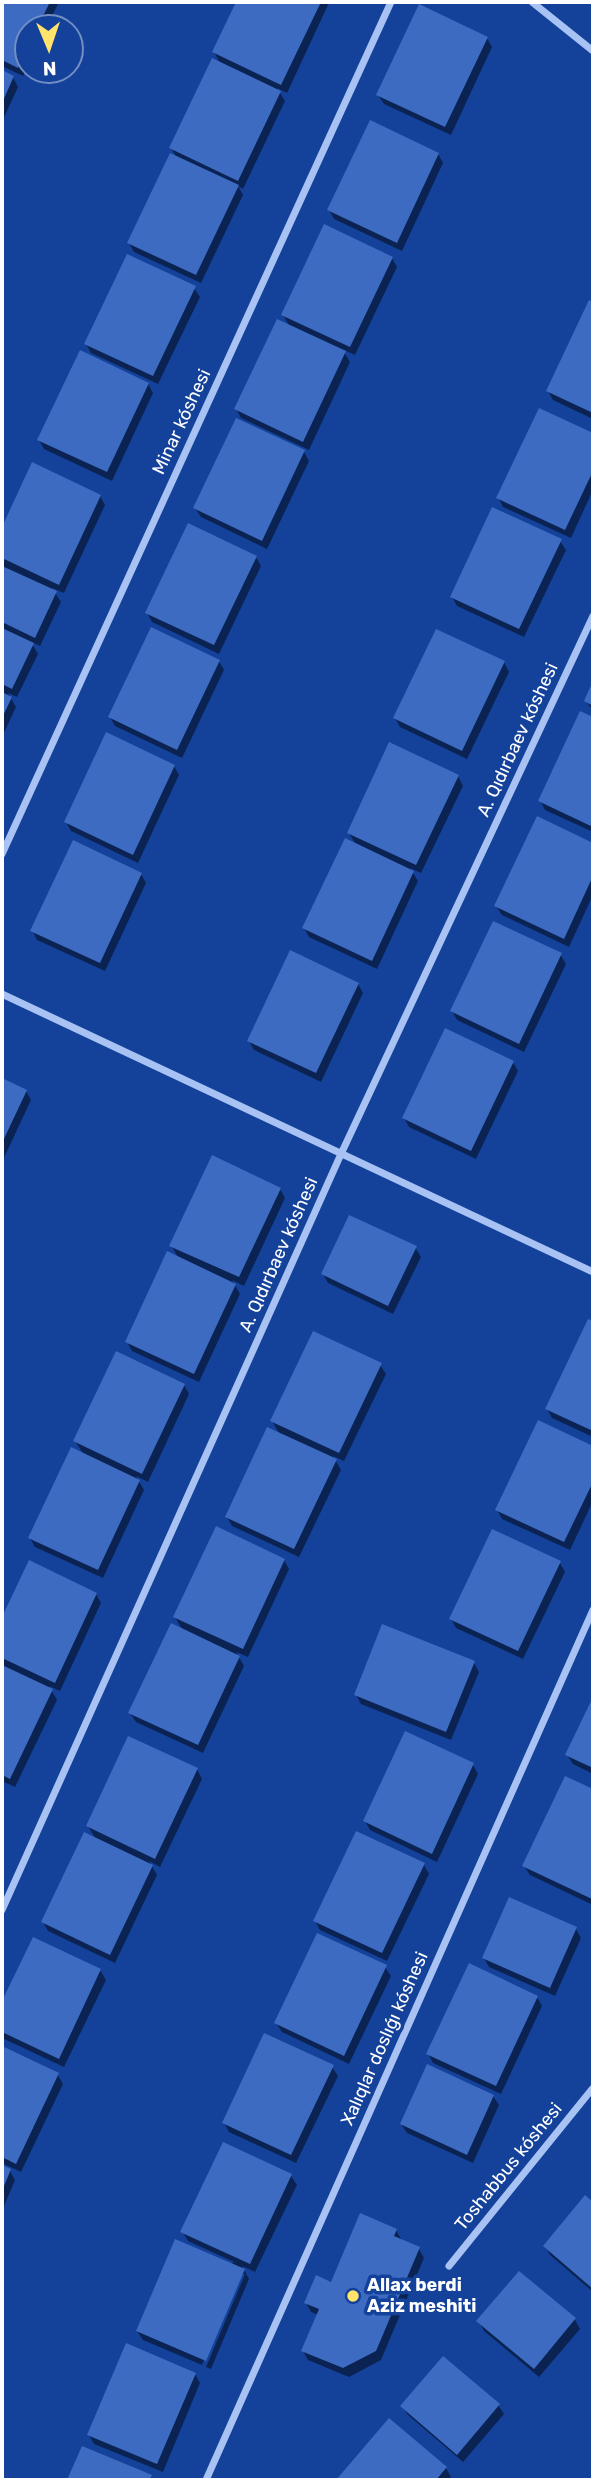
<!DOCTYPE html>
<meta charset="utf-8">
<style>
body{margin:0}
#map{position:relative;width:595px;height:2482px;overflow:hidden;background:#14429b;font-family:Rubik,sans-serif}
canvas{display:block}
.frame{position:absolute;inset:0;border:4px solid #fff;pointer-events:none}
.north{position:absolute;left:14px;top:14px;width:70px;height:70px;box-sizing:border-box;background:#14429b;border:2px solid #728ec3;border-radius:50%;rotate:178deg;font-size:19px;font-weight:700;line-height:28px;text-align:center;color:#fff}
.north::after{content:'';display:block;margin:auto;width:24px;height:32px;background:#ffe36b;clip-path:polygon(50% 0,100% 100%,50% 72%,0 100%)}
</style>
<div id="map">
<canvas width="595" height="2482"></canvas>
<div class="frame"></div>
<div class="north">N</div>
</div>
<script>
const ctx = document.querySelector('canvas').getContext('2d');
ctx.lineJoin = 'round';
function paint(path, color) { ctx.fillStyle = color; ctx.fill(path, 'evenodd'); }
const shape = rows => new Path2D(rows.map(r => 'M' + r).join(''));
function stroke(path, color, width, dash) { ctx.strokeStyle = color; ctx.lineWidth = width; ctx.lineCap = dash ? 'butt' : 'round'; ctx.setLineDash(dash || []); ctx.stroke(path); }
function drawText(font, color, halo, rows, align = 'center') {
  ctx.font = font + ' Rubik,sans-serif'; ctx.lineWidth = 7; ctx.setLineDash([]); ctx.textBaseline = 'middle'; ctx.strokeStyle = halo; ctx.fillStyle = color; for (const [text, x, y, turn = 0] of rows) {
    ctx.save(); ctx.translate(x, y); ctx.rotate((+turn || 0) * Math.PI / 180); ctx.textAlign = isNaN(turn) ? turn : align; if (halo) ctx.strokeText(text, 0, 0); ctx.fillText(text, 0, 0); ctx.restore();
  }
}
const shadow = shape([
 [2,2,59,2,46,28,28,28,28,66,23,76,2,66],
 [238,2,326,2,328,5,287,93,277,88,285,101,243,189,238,186,243,195,201,283,134,252,129,243,177,158,171,148,221,65,214,52],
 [487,38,492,47,451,135,384,104,378,95],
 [2,72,13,77,18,87,2,122],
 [438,154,443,163,402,251,334,219,329,210],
 [392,258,397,267,355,355,342,349,350,362,309,450,241,418,236,409,290,327,283,315],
 [194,288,200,297,158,384,91,353,86,344],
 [590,303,593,304,593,419,553,400,548,391],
 [148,384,153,393,112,481,44,449,39,440],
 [540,410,593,435,593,490,571,538,503,507,498,497],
 [304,452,309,461,267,549,201,517,195,508],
 [33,464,100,496,105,505,64,593,52,588,61,602,40,646,31,642,38,654,17,697,8,693,16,707,2,737,2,531],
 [560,541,566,550,524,637,457,606,452,597],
 [256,557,261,566,219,654,152,622,147,613],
 [219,661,224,670,182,758,115,726,110,717],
 [504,662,509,672,467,759,400,727,395,718],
 [593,685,593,711,586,701],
 [581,713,593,719,593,832,545,810,540,800],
 [174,766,179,775,138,863,71,831,66,822],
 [458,776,463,786,421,873,410,868,418,881,377,969,309,937,304,928,356,845,349,833],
 [538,819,593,845,593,895,569,947,502,915,496,906],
 [141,874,146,883,105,971,37,940,32,930],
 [560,954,566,964,524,1052,457,1020,452,1011],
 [358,984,363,993,321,1082,254,1050,249,1041],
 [513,1062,518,1071,476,1159,409,1127,404,1118],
 [2,1080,26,1091,31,1100,2,1162],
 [280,1189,285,1198,244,1286,232,1280,240,1294,199,1382,132,1351,127,1342,179,1259,171,1245],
 [415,1247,421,1257,393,1314,328,1283,323,1274],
 [588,1321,593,1323,593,1437,552,1418,547,1409],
 [380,1365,386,1374,344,1461,333,1456,341,1470,299,1557,232,1526,227,1517,280,1435,272,1421],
 [184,1385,189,1394,148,1482,136,1476,144,1490,103,1578,35,1547,30,1538,84,1455,75,1441],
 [539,1422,593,1448,593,1501,570,1550,502,1519,497,1510],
 [284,1560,289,1569,248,1657,236,1652,244,1666,203,1753,136,1722,130,1713,183,1631,175,1617],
 [29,1563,96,1594,101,1603,60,1691,49,1686,57,1700,15,1787,2,1781,2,1621],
 [560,1563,565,1572,523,1659,456,1628,451,1619],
 [474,1663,479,1672,451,1740,361,1704,356,1695],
 [593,1701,593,1774,573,1764,567,1755],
 [473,1765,478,1774,437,1862,370,1830,365,1821],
 [197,1769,202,1779,160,1867,149,1861,157,1875,115,1963,48,1931,43,1922,96,1840,88,1826],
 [566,1778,593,1791,593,1905,530,1875,524,1866],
 [424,1865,429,1874,387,1961,320,1930,315,1921],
 [576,1929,581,1938,555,1996,489,1967,484,1958],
 [33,1939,100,1970,106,1980,64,2067,2,2038,2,2005],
 [385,1967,391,1976,349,2064,282,2032,276,2023],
 [537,1997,542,2006,501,2094,433,2063,428,2053],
 [2,2048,57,2074,63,2084,21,2172,2,2163],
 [332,2067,338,2076,296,2163,229,2132,224,2123],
 [493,2096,499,2105,473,2163,407,2133,401,2124],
 [2,2167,10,2171,15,2180,2,2211],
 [291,2176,297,2185,255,2272,242,2266,249,2279,211,2369,206,2367,245,2274,241,2274,202,2365,143,2340,137,2331,234,2262,188,2241,182,2231],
 [586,2198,593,2204,593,2292,550,2255,545,2246],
 [396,2230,401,2239,419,2249,424,2258,381,2360,349,2377,308,2360,303,2351,318,2315,311,2312,306,2303],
 [520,2273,575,2320,580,2329,539,2377,484,2331,479,2321],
 [195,2374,200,2383,163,2472,94,2444,89,2435],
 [498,2405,504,2414,463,2462,408,2415,402,2406],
 [389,2420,446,2468,451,2477,448,2480,338,2480],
 [83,2448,151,2476,153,2480,69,2480]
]);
const building = shape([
 [2,2,50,2,37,28,28,28,28,47,18,68,2,60],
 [236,2,321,2,281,85,212,52],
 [419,4,488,37,445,127,376,95],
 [212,58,281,91,238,181,169,148],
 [2,70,14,76,2,103],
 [370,120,439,153,397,243,327,210],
 [170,153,239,185,196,275,127,243],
 [324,224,393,257,350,347,281,315],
 [127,254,196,286,153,376,84,344],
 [589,300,593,302,593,413,546,391],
 [277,319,346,351,303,442,234,409],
 [80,350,149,383,107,472,37,440],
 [539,408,593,433,593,471,565,530,496,498],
 [236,418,305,450,262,541,193,508],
 [32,462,101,495,59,585,2,558,2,527],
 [492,507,562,539,519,629,450,597],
 [188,523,257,556,214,645,145,613],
 [2,566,57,591,35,638,2,622],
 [151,627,220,660,177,750,108,717],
 [2,628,34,643,12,689,2,684],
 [436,629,505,661,462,751,393,718],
 [593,681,593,706,584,701],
 [2,692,12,697,2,718],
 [580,711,593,717,593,827,538,801],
 [106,732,175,765,133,855,64,822],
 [389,742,459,775,416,865,347,833],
 [537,816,593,843,593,876,564,939,494,906],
 [345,838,414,871,372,961,302,928],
 [73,840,142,873,100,963,30,931],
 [493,921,562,953,519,1044,450,1011],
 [290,950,359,983,316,1073,247,1041],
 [445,1028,514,1061,471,1151,402,1118],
 [2,1078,27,1090,2,1143],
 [212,1155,281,1188,239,1277,169,1246],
 [349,1215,417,1246,388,1306,321,1274],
 [167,1251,236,1284,194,1374,125,1342],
 [588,1319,593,1321,593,1431,545,1409],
 [313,1331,382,1363,339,1453,270,1421],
 [116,1351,185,1384,142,1474,73,1441],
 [538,1420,593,1446,593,1482,564,1542,495,1510],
 [267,1427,337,1459,294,1549,225,1517],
 [71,1447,140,1480,98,1570,28,1538],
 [216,1526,285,1559,243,1649,173,1617],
 [492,1529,561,1561,518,1651,449,1619],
 [29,1560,97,1593,55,1683,2,1658,2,1617],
 [171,1623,240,1656,198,1745,128,1713],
 [382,1624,475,1661,446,1732,354,1695],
 [2,1665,53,1689,10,1779,2,1775],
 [593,1697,593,1768,565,1755],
 [405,1731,474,1763,432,1854,363,1821],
 [128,1736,198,1768,155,1859,86,1826],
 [565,1776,593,1789,592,1899,522,1866],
 [356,1831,425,1863,382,1953,313,1921],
 [84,1832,153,1865,110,1955,41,1922],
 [509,1897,577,1927,550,1988,482,1958],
 [317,1933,387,1965,344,2056,274,2023],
 [33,1937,101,1969,59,2059,2,2032,2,2001],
 [469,1963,538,1996,496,2086,426,2054],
 [264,2033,334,2065,291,2155,222,2123],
 [2,2046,59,2073,16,2164,2,2157],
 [427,2064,494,2095,467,2155,400,2124],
 [223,2142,292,2174,250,2264,180,2232],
 [2,2165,11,2169,2,2191],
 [585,2195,593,2202,593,2289,543,2246],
 [360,2213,397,2229,394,2236,420,2247,376,2351,343,2368,301,2351,319,2309,304,2303,316,2275,331,2282],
 [175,2239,245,2269,206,2361,136,2331],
 [519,2271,576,2318,534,2369,476,2321],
 [126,2343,196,2373,157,2464,87,2435],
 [443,2356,500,2404,457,2455,400,2406],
 [389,2418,447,2467,436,2480,336,2480],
 [82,2446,152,2475,150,2480,67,2480]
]);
const minor = shape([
 [532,2,593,51],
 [2,854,391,2],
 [2,994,593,1272],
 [2,1910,341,1154,593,616],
 [449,2266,593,2088],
 [206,2480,593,1610]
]);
const markers = [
 [353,2296,7,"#ffe36b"]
];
const streetNames = [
 ["Minar kóshesi",182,422,-65],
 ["A. Qıdırbaev kóshesi",518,740,-65],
 ["A. Qıdırbaev kóshesi",279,1255,-66],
 ["Xalıqlar doslıǵı kóshesi",385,2039,-66],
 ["Toshabbus kóshesi",509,2167,-51]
];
const poiNames = [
 ["Allax berdi",367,2286],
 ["Aziz meshiti",367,2307]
];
paint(shadow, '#0007');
paint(building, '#3d6bc2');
stroke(minor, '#a8c3f3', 7);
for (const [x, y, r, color] of markers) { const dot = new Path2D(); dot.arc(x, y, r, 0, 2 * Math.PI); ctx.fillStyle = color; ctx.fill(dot); stroke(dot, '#14429b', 2.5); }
drawText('18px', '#fff', '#14429b', streetNames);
drawText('bold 18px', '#fff', '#14429b', poiNames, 'left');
</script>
